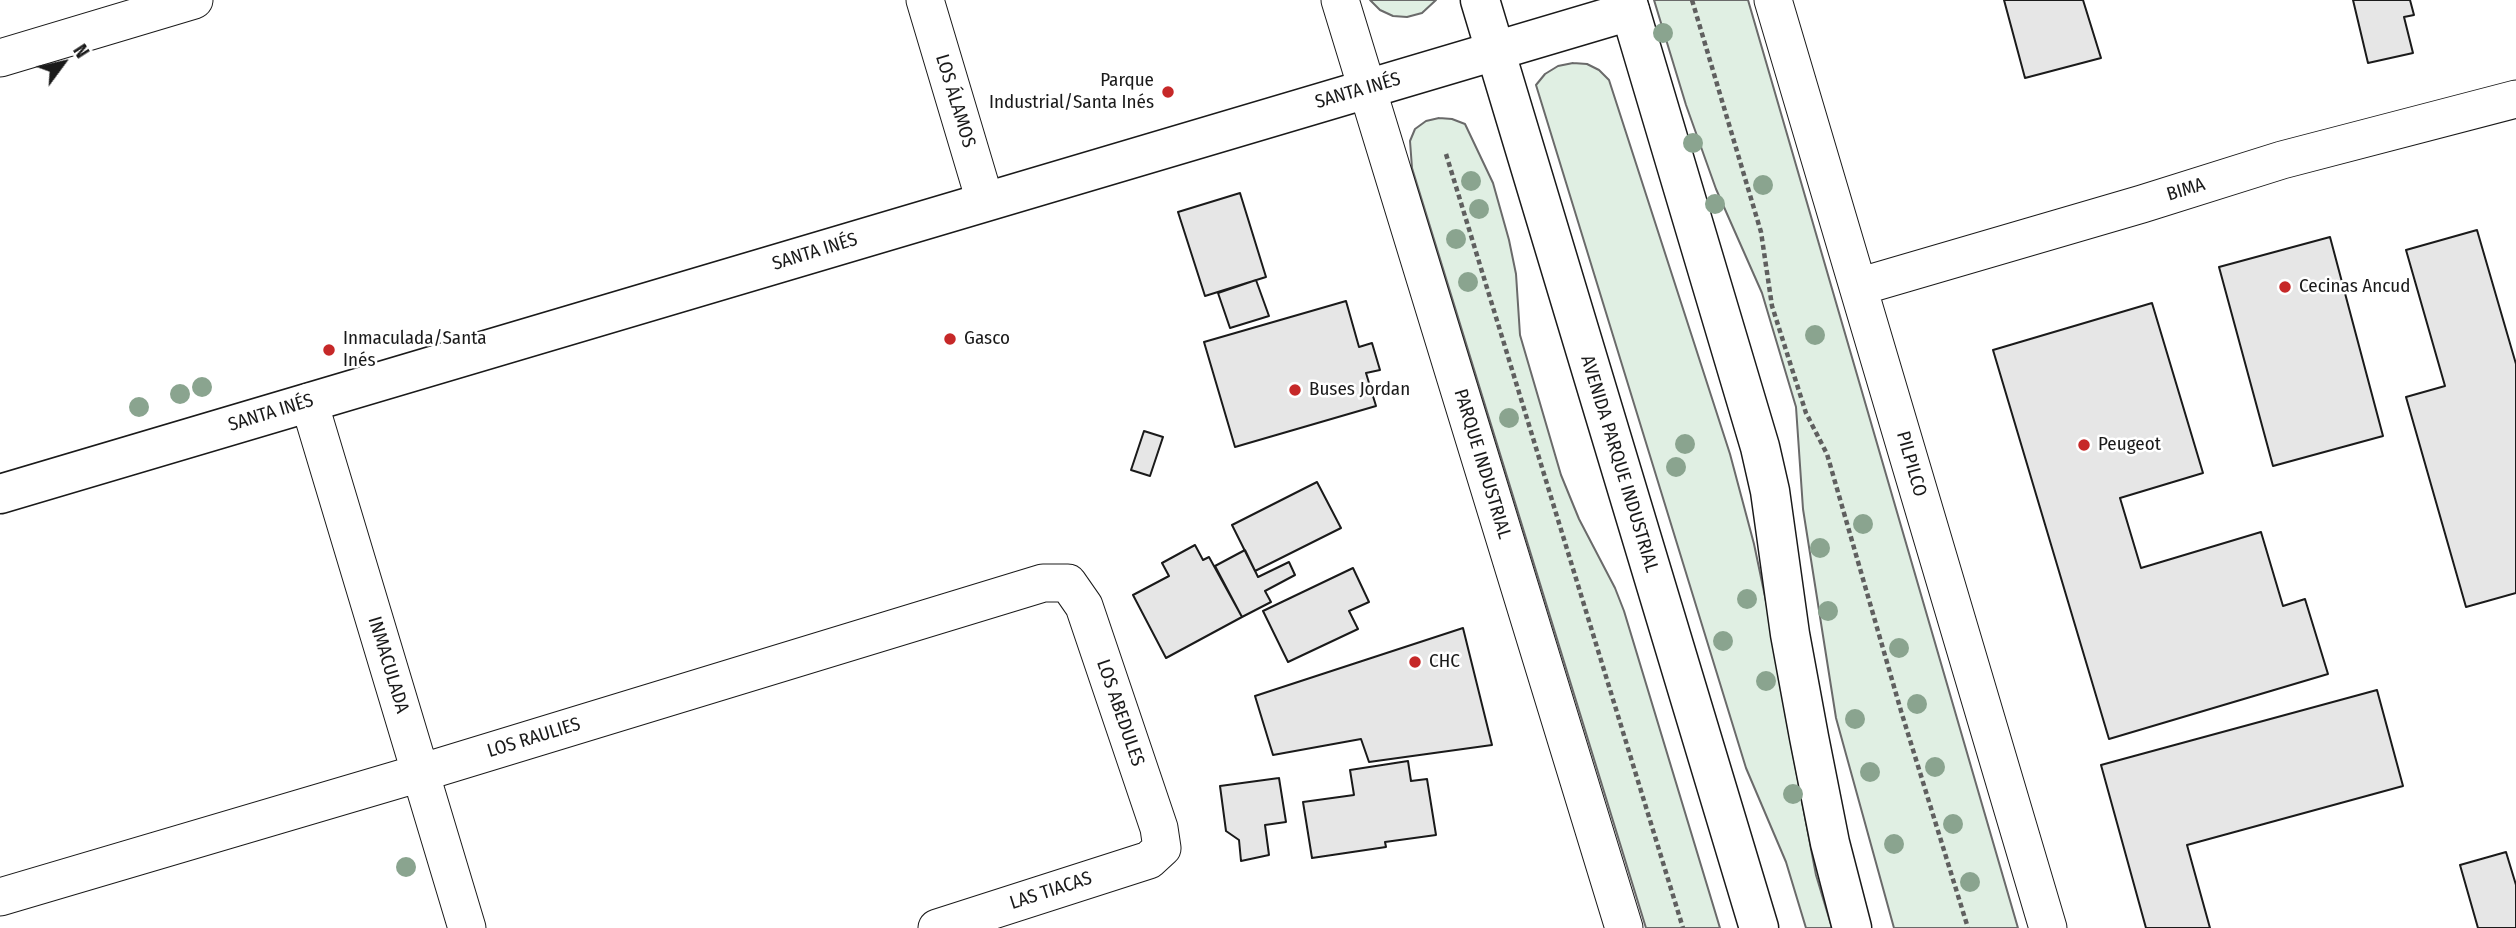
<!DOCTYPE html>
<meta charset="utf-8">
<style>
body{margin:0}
#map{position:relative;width:2516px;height:928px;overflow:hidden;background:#fff;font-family:"Fira Sans Condensed",sans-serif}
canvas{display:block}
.north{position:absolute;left:28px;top:28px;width:70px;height:70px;-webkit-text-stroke:5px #fff;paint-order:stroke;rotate:57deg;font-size:19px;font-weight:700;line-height:28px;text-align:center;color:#1a1a1a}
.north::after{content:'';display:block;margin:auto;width:24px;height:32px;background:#1a1a1a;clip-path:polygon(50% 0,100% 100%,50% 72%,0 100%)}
</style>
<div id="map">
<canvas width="2516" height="928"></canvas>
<div class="north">N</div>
</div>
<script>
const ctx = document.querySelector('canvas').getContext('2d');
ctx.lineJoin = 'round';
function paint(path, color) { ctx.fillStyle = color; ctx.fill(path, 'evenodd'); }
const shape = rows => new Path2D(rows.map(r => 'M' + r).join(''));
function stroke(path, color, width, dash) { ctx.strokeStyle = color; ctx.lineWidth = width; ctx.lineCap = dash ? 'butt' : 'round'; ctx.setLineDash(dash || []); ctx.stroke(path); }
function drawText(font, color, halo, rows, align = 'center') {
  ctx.font = font + ' "Fira Sans Condensed",sans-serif'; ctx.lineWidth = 5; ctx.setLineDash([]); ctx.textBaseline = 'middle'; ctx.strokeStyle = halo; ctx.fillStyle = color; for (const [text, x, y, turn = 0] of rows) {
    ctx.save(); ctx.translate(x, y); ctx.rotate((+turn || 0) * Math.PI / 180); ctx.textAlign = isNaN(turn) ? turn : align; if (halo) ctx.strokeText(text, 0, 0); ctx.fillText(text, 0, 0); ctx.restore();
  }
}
const green = shape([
 [1370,0,1436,0,1422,13,1407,17,1393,16,1380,10,1370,0],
 [1654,0,1748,0,2018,928,1894,928,1836,718,1803,509,1796,407,1762,293,1716,189,1686,105,1654,0],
 [1573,63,1587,64,1599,70,1609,80,1730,454,1754,544,1772,630,1786,717,1816,875,1832,928,1806,928,1786,862,1746,768,1536,85,1545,74,1558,66,1573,63],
 [1439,118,1452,119,1465,124,1493,183,1509,240,1516,274,1520,335,1561,475,1579,519,1615,588,1624,611,1720,928,1646,928,1412,168,1410,141,1415,129,1426,121,1439,118]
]);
const building = shape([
 [2004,0,2083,0,2101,58,2025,78,2004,0],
 [2353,0,2410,0,2414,15,2404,17,2413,53,2368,63,2353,0],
 [1240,193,1266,277,1205,296,1178,212,1240,193],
 [2477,230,2516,364,2516,593,2466,607,2406,397,2445,386,2406,250,2477,230],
 [2330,237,2383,436,2273,466,2219,267,2330,237],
 [1256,280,1269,316,1230,328,1218,293,1256,280],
 [1346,301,1359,347,1372,343,1380,370,1366,373,1376,406,1235,447,1204,342,1346,301],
 [2152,303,2203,473,2120,498,2141,568,2261,532,2283,606,2305,599,2328,674,2109,739,1993,350,2152,303],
 [1144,431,1163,437,1150,476,1131,470,1144,431],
 [1317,482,1341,528,1255,571,1232,525,1317,482],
 [1195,545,1203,560,1209,557,1242,617,1166,658,1133,595,1169,576,1162,563,1195,545],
 [1245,550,1258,577,1289,562,1295,575,1265,591,1271,602,1242,617,1215,566,1245,550],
 [1353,568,1369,602,1349,611,1358,629,1288,662,1263,611,1353,568],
 [1463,628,1492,745,1369,762,1361,739,1273,755,1255,696,1463,628],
 [2377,690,2403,786,2187,845,2210,928,2146,928,2101,765,2377,690],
 [1408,761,1411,781,1427,779,1436,835,1385,842,1386,847,1312,858,1303,802,1354,795,1350,770,1408,761],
 [1279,778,1286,822,1265,825,1269,855,1241,861,1239,840,1226,831,1220,786,1279,778],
 [2506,852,2516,885,2516,928,2478,928,2460,865,2506,852]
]);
const path = shape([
 [1692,0,1761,232,1772,306,1806,413,1827,454,1901,711,1968,928],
 [1446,154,1683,928]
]);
const minor = shape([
 [925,0,985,201],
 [1340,0,1624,928],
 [1773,0,2048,928],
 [0,58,194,0],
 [1858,287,2142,204,2282,160,2516,99],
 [309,402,467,928],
 [0,897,420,773,1043,583,1068,583,1084,606,1159,828,1162,848,1149,860,937,928]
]);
const secondary = shape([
 [0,494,1630,11]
]);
const trunk = shape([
 [1480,0,1759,928],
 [1627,0,1760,447,1770,491,1790,634,1809,737,1830,843,1852,928]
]);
const trees = [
 [1663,33],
 [1693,143],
 [1471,181],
 [1763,185],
 [1715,204],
 [1479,209],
 [1456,239],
 [1468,282],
 [1815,335],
 [202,387],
 [180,394],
 [139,407],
 [1509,418],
 [1685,444],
 [1676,467],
 [1863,524],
 [1820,548],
 [1747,599],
 [1828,611],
 [1723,641],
 [1899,648],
 [1766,681],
 [1917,704],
 [1855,719],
 [1935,767],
 [1870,772],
 [1793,794],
 [1953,824],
 [1894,844],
 [406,867],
 [1970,882]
];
const markers = [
 [1168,92,7,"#c62828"],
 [2285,287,7,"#c62828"],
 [950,339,7,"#c62828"],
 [329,350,7,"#c62828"],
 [1295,390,7,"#c62828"],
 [2084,445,7,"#c62828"],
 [1415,662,7,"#c62828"]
];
const poiNames = [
 ["Parque",1154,81,"right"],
 ["Industrial/Santa Inés",1154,103,"right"],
 ["Cecinas Ancud",2299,287],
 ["Inmaculada/Santa",343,339],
 ["Inés",343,361],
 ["Gasco",964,339],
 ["Buses Jordan",1309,390],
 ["Peugeot",2098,445],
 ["CHC",1429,662]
];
const streetNames = [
 ["SANTA INÉS",1358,91,-16],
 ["LOS ÁLAMOS",955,101,73],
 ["BIMA",2186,190,-17],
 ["SANTA INÉS",815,252,-17],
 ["SANTA INÉS",271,413,-17],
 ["PARQUE INDUSTRIAL",1482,464,73],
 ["AVENIDA PARQUE INDUSTRIAL",1619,464,73],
 ["PILPILCO",1911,464,74],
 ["INMACULADA",388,665,73],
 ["LOS ABEDULES",1120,713,71],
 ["LOS RAULIES",534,738,-17],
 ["LAS TIACAS",1051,891,-18]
];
paint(green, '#e0efe3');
stroke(green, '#6a6a6a', 2);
paint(building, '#e6e6e6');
stroke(building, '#1a1a1a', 2);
stroke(minor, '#1a1a1a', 39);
stroke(secondary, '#1a1a1a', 41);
stroke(trunk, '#1a1a1a', 41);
stroke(path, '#5f5f5f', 4.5, [5, 3.5]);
stroke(minor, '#fff', 37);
stroke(secondary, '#fff', 38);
stroke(trunk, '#fff', 38);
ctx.fillStyle = '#8aa48f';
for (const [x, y] of trees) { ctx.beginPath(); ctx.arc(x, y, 10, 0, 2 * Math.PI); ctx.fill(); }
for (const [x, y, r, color] of markers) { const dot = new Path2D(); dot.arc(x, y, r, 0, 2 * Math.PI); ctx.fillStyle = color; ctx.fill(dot); stroke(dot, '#fff', 2.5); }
drawText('19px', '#1a1a1a', '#fff', poiNames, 'left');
drawText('19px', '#1a1a1a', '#fff', streetNames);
</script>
